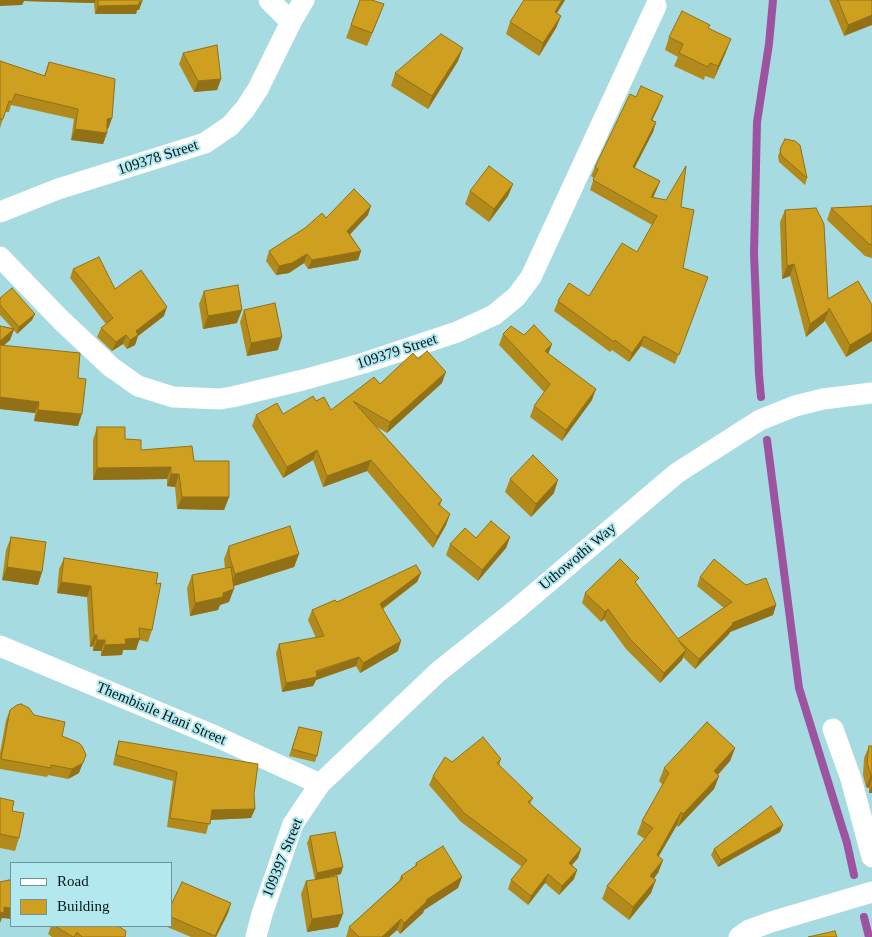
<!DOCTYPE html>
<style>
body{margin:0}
#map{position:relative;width:872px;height:937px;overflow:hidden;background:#a6dbe2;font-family:"Times New Roman",serif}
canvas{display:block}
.legend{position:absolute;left:10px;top:862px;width:162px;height:65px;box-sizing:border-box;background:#b3e8ef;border:1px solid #6d949a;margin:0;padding:6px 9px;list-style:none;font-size:15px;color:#03171a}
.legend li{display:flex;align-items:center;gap:10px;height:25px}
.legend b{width:25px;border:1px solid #6d949a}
</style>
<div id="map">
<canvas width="872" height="937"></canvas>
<ul class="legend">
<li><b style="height:6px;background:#fff"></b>Road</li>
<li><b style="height:14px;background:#cfa020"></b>Building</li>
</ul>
</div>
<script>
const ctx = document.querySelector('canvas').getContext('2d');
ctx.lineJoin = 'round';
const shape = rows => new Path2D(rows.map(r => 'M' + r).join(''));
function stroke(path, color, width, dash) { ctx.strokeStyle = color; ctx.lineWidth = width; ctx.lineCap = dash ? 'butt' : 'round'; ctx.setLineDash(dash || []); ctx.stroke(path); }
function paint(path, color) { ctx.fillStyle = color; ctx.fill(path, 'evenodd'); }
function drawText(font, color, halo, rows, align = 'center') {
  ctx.font = font + ' "Times New Roman",serif'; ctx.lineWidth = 4; ctx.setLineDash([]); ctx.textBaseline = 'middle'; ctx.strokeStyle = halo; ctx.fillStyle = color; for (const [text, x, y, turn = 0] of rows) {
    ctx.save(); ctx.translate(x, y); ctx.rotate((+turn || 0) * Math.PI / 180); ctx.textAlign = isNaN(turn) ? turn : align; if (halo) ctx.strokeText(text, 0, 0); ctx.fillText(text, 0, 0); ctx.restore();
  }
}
const stream = shape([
 [761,397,759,375,754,254,757,122,769,44,773,0],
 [767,440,799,688,847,843,854,875],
 [864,917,869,937]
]);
const minor = shape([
 [269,0,291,22],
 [0,212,58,189,205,143,230,126,245,109,258,89,291,22,304,0],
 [0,257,62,321,111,367,138,386,173,397,220,399,232,397,303,380,364,363,457,332,494,315,516,297,531,277,656,6],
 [0,646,215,736,320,784],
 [833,729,851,779,872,857],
 [256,937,262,914,293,824,320,784,438,672,512,613,677,473,760,420,795,406,823,399,872,393],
 [739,937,749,930,771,922,872,892]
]);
const wall = shape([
 [0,0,142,0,139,10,137,10,136,14,95,14,94,3,24,1,22,5],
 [360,0,384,4,367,46,346,38],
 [524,0,565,0,557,13,561,16,556,28,539,56,506,34,510,22],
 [829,0,872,0,844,36],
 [708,28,726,52,714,79,705,76,704,80,674,66,678,57,665,50,669,37],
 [183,53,221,79,217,90,194,92,179,64],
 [0,61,44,76,49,62,112,118,108,129,107,129,107,133,103,144,71,140,74,119,11,105,9,112,5,112,0,128],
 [458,61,428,109,391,86,395,73],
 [636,97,659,106,652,120,656,122,653,132,634,168,660,181,653,198,681,207,683,268,708,277,675,364,641,346,629,362,612,350,610,352,554,311,558,301,589,296,637,252,652,225,590,190,594,178,591,176,595,167],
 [785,139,807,178,805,185,779,162,778,156],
 [513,184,508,196,489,222,465,204,470,191],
 [872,206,872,258,865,256,827,220,831,208],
 [785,210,828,299,872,305,872,341,846,357,825,321,806,337,790,276,782,279,780,222],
 [368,215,350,234,361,251,358,260,308,269,304,263,289,273,276,275,266,261,269,251,326,218],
 [73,269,115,289,164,316,138,336,135,345,127,349,123,344,112,351,97,337,101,328,106,324,70,278],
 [204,291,237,323,203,329,199,304],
 [0,298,35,314,32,320,17,334,14,330,10,340,4,345,78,378,78,426,34,421,35,413,0,409,0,326,12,328,0,315],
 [244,310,278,350,247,356,240,322],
 [503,334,549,354,592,400,562,441,530,417,534,406,544,392,499,345],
 [442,383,387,433,377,427,442,500,440,506,450,514,446,525,433,548,367,471,323,487,313,460,283,478,252,426,256,415,283,414,316,401,331,410,380,384],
 [97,427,125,439,141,450,194,461,229,497,224,510,177,509,175,487,167,486,167,479,93,480,93,440],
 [510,479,554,493,531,517,505,492],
 [11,537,42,572,38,585,2,580,6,550],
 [510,537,506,548,478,581,446,555,450,544,476,538],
 [229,546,299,554,294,567,234,586,229,602,220,605,218,610,190,616,187,588,192,575,225,569,224,559],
 [64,558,156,584,152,630,148,642,139,640,136,650,123,650,122,655,101,656,101,651,93,651,93,646,90,647,87,597,57,593,59,569],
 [421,573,417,582,383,609,398,651,360,673,356,666,316,680,313,686,282,692,276,653,279,644,316,638,308,620,312,610],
 [700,577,746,585,776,605,773,615,730,632,729,634,695,669,683,657,682,660,660,683,626,649,604,619,601,622,582,603,585,593,637,584,678,639,724,608,697,586],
 [10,710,34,715,62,736,79,773,68,779,48,775,47,777,0,769,0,753,6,720],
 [299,727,317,756,315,762,289,756],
 [119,741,254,794,255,809,251,818,210,820,206,834,167,827,173,781,113,765,116,750],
 [869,746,872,746,872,793,869,793,869,788,866,787,863,775,864,758],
 [735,748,730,761,718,775,719,776,714,789,678,827,677,825,658,857,663,860,658,873,654,878,651,893,629,920,602,899,607,886,645,839,637,834,642,821,663,785,659,781,664,768],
 [501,759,499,766,533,798,530,804,581,849,578,858,572,865,577,870,574,879,559,895,545,883,528,905,508,889,511,880,522,867,461,822,429,785,433,776,452,762],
 [0,798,12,811,19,838,15,851,0,848],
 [783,825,780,832,718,867,711,855,714,849],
 [310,836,341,874,316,880,338,927,307,932,301,894,306,881,315,880,307,843],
 [416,863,462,877,458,888,424,910,423,913,400,934,397,930,389,937,346,937,349,927,399,881,401,876,415,866],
 [231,903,228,913,216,937,191,937,165,926,171,926,171,905],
 [51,926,118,926,125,937,52,937,48,934]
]);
const shadedWall = shape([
 [0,0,96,0,94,3,24,1,22,5,0,6],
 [562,0,565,0,550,24,555,12],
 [142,2,139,10,137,10,136,14,95,14,98,6],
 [384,4,379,17,367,46,372,33],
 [872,15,872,25,844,36,848,25],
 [561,16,556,28,539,56,543,43],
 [731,39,726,52,714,79,718,66],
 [463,48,458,61,428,109,432,96],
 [221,79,217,90,194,92,198,81],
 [663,96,659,106,648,129,651,120],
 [112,118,108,129,103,129,107,119],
 [656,122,653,132,630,177,633,167],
 [75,129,107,133,103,144,71,140],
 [660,181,656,191,648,207,651,197],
 [513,184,508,196,489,222,494,209],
 [371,206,368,215,344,241,347,231],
 [361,251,358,260,308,269,312,260],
 [307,254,304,263,289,273,276,275,279,266],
 [794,264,790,276,782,279,787,266],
 [167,307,164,316,138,336,135,345,127,349,130,340,136,331],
 [242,310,237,323,203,329,208,316],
 [829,310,824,322,806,337,810,324],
 [35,314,32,320,17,334,19,327],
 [14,329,10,340,0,349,0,341],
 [872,332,872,341,846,357,850,345],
 [126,335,123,344,112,351,116,342],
 [644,336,641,346,629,362,632,353],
 [282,337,278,350,247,356,251,343],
 [552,344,548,355,545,351],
 [446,372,442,383,387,433,390,422],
 [596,389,592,400,562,441,566,430],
 [0,397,39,402,35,413,0,409],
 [38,410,82,414,78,426,34,421],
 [317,450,313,460,283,478,287,467],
 [371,460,367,471,323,487,327,476],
 [171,467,167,479,93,480,97,468],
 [171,474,179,474,175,487,167,486],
 [558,480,554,493,531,517,536,504],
 [182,497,229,497,224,510,177,509],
 [450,514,446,525,433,548,437,537],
 [510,537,506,548,478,581,482,570],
 [299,554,294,567,231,587,235,574],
 [7,567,42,572,38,585,2,580],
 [421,573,417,582,376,613,380,604],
 [61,582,91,586,87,597,57,593],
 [234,589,229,602,220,605,218,610,190,616,195,603],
 [776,605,773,615,730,632,729,634,695,669,699,659,732,623],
 [608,609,604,619,601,622,605,612],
 [94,635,97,635,93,646,90,647],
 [140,638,136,650,123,650,122,655,101,656,105,645,125,639],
 [97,640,105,640,101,651,93,651],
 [401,641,398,651,360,673,363,663],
 [686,650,682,660,660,683,664,673],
 [359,657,356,666,316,680,313,686,282,692,286,683],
 [735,748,730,761,709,784,714,771],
 [83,763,79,773,68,779,72,769],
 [871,775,872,775,872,780,869,788,866,787],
 [719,776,714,789,678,827,683,814],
 [872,785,872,793,869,793],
 [255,809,251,818,208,820,212,810],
 [681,812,677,825,652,868,657,855],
 [783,825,780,832,718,867,721,860],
 [581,849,578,858,566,872,569,863],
 [663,860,658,873,646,889,650,876],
 [343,867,341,874,315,880,317,873],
 [577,870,574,879,559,895,562,886],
 [548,874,545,883,528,905,531,896],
 [462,877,458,888,424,910,423,913,400,934,404,923,426,900],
 [656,880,651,893,629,920,633,907],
 [231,903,228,913,216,937,215,937],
 [4,907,11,908,11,919,2,918,0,923,0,912],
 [343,914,338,927,307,932,312,919],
 [401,919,397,930,389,937,382,937]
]);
const building = shape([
 [98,0,142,0,142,2,139,2,139,5,98,6,98,0],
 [360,0,372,0,384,4,372,33,351,25,360,0],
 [524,0,562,0,555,12,561,16,543,43,510,22,524,0],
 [838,0,872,0,872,15,848,25,838,0],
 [682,11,710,25,708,28,731,39,718,66,710,63,708,67,679,53,683,44,669,37,682,11],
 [441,34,463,48,432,96,395,73,441,34],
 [217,45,221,79,198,81,183,53,217,45],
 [0,61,45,76,49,62,115,79,112,118,107,119,107,133,75,129,78,109,15,94,12,102,9,101,3,119,0,119,0,61],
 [641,86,663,96,651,120,656,122,633,167,660,181,651,197,666,200,686,166,681,207,694,210,683,268,708,277,679,355,644,336,632,353,615,340,614,342,558,301,569,283,589,296,622,243,637,252,657,216,593,180,598,169,595,167,630,94,636,97,641,86],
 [785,139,795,141,800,145,807,178,781,155,780,149,785,139],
 [489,166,513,184,494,209,470,191,489,166],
 [354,189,371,206,347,231,361,251,312,260,307,254,292,263,279,266,269,251,305,228,322,213,326,218,354,189],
 [872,206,872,245,869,244,831,208,872,206],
 [816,208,824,224,828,299,858,281,872,305,872,332,850,345,829,308,829,310,810,324,794,264,787,266,785,210,816,208],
 [99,257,115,289,141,270,167,307,136,331,138,335,130,340,126,335,116,342,101,328,113,318,73,269,99,257],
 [238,285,242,310,208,316,204,291,238,285],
 [12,288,35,314,19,327,0,305,0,298,12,288],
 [275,303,282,337,251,343,244,310,275,303],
 [534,325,552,344,545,351,596,389,566,430,534,406,550,384,503,334,511,326,524,335,534,325],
 [0,326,14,329,0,341,0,326],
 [0,345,80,353,78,378,86,379,82,414,38,410,39,402,0,397,0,345],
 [427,351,446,372,390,422,353,401,442,500,438,504,450,514,437,537,371,460,327,476,317,450,287,467,256,415,277,403,283,414,313,396,316,401,324,397,331,410,374,377,380,384,413,353,418,359,427,351],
 [97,427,125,427,125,439,141,440,141,450,192,446,194,461,229,461,229,497,182,497,179,474,171,474,171,467,97,468,97,427],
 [533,455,558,480,536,504,510,479,533,455],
 [491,521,510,537,482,570,450,544,465,528,476,538,491,521],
 [290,526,299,554,235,574,229,555,229,546,290,526],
 [11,537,46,542,42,572,7,567,11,537],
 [64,558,158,573,156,584,161,583,152,630,139,628,140,638,125,639,126,644,105,645,105,640,97,640,97,635,94,635,91,586,61,582,64,558],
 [620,559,639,578,635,582,678,639,732,602,700,577,714,559,746,585,766,578,776,605,732,623,733,624,699,659,678,640,686,650,664,673,630,639,608,609,605,612,585,593,620,559],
 [416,565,421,573,380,604,401,641,363,663,359,657,316,671,317,677,286,683,279,644,324,636,312,610,335,600,337,602,416,565],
 [231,567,234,589,223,593,223,597,195,603,192,575,231,567],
 [21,704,29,708,34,715,65,722,62,736,79,743,82,746,86,755,83,763,72,769,51,765,51,768,1,759,10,710,17,705,21,704],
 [707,722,735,748,714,771,719,776,683,814,681,812,657,855,663,860,650,876,656,880,633,907,607,886,653,828,642,821,669,773,664,768,707,722],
 [299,727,322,732,317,756,292,749,299,727],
 [483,737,501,759,497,763,533,798,528,802,581,849,569,863,577,870,562,886,548,874,531,896,511,880,527,860,464,813,433,776,445,757,452,762,483,737],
 [119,741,258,764,254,794,255,809,212,810,210,824,170,818,177,772,116,755,119,741],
 [869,746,872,746,872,775,871,775,867,763,869,746],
 [0,798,14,801,12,811,24,813,19,838,0,834,0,798],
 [771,806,783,825,721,860,714,849,771,806],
 [335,832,343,867,317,873,310,836,335,832],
 [443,846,462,877,426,900,427,901,404,923,401,919,382,937,359,937,349,927,403,878,401,876,417,865,416,863,443,846],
 [337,876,343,914,312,919,306,881,337,876],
 [9,880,11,881,11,908,4,907,4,913,0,912,0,882,9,880],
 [182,882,231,903,215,936,171,917,171,905,182,882],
 [55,926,118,926,126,931,125,937,82,937,77,932,74,937,73,937,55,926],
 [835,931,837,937,808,937,835,931]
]);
const streetNames = [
 ["109378 Street",158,158,-18],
 ["109379 Street",397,352,-18],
 ["Uthowothi Way",578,557,-40],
 ["Thembisile Hani Street",161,714,23],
 ["109397 Street",283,858,-68]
];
stroke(stream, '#9d53a0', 8);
stroke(minor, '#fff', 21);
paint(wall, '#b28a1c');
paint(shadedWall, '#917016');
paint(building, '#cfa020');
stroke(building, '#917016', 1);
drawText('15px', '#03171a', '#b3e8ef', streetNames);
</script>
